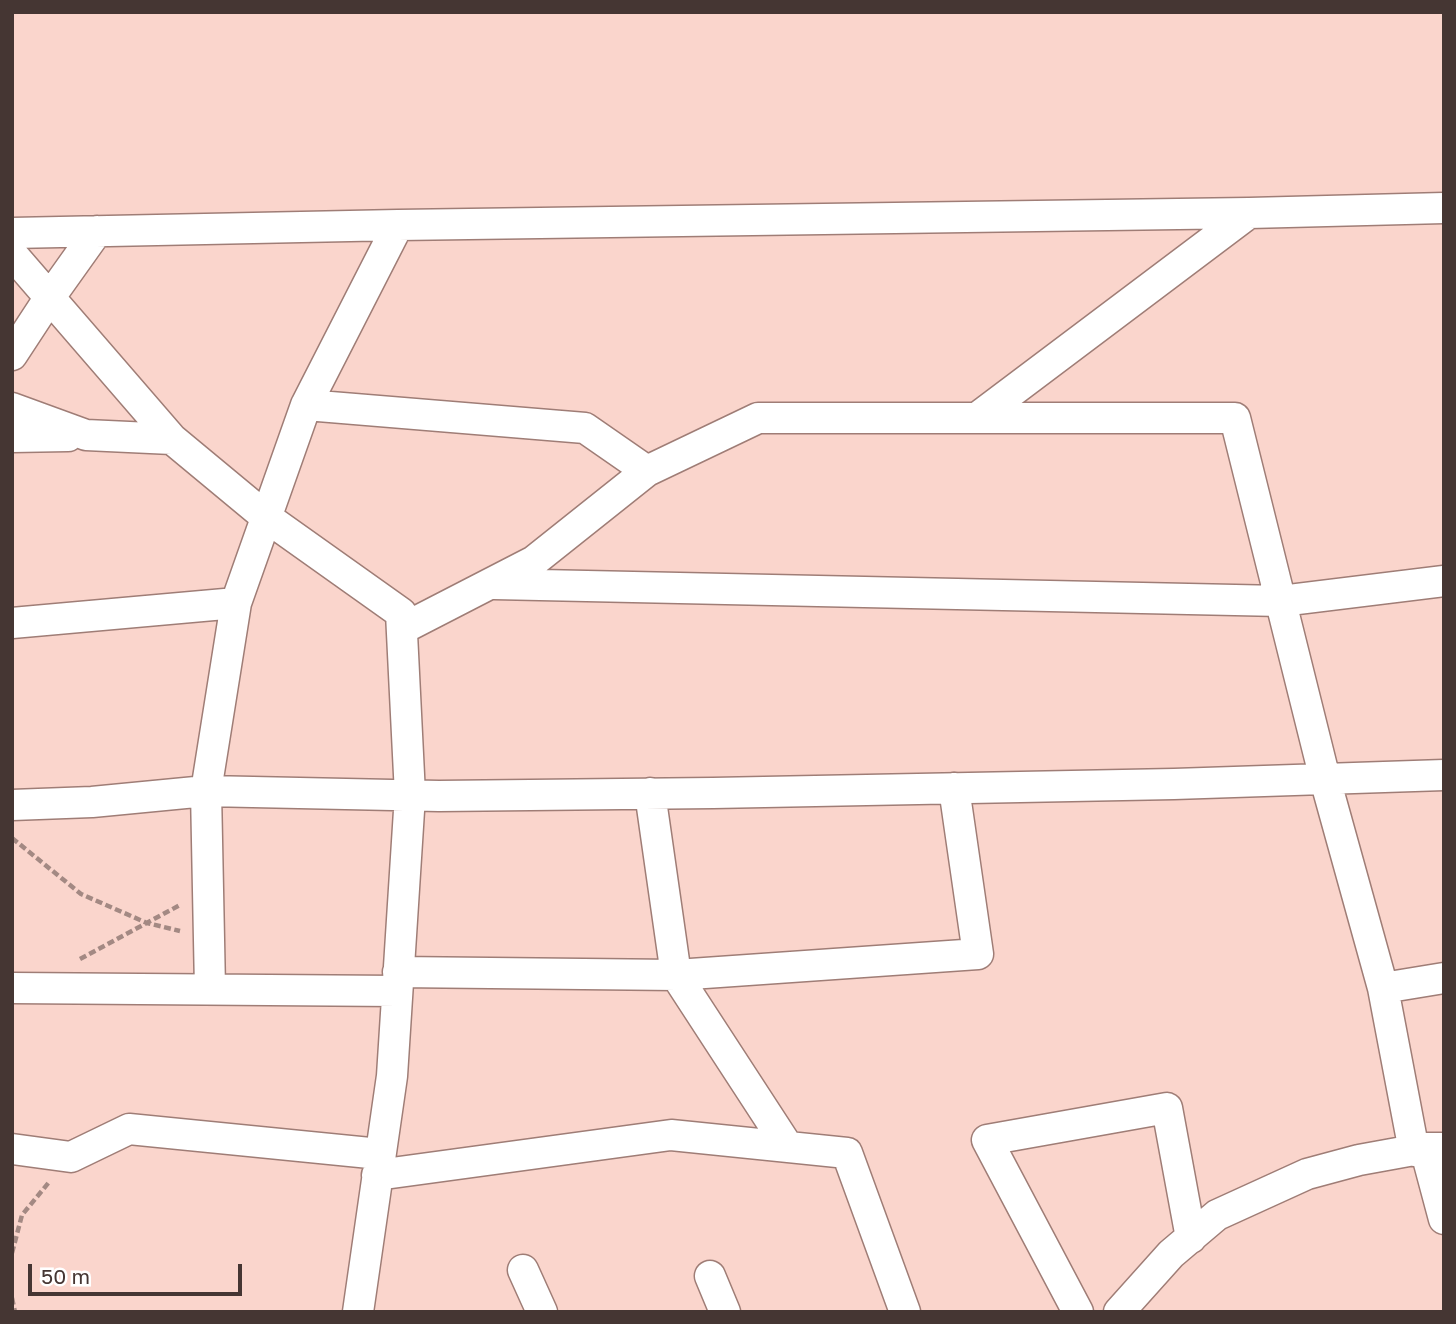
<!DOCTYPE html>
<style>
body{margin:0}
#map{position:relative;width:1456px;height:1324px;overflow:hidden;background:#fad5cc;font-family:"Golos Text",sans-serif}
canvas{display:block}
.frame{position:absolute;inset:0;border:14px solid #453633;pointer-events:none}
.scale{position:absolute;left:28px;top:1264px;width:214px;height:32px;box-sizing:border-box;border:4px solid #453633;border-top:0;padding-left:9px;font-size:21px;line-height:24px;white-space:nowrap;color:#453633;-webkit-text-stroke:5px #fff;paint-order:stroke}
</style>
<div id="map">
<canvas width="1456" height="1324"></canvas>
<div class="frame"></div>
<div class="scale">50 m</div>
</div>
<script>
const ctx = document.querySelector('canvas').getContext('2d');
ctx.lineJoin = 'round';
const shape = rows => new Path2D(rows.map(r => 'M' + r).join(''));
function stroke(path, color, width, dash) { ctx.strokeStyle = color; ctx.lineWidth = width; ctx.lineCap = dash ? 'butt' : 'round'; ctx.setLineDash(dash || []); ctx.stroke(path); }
const path = shape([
 [12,838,81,894,147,923,180,931],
 [80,959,180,905],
 [12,1253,22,1215,50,1181],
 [12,1298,15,1312]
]);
const minor = shape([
 [12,233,398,225],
 [12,254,172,439],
 [12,355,50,297,97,231],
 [306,405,585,428,647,471],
 [12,408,86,435,172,439,266,517,401,613,410,795,392,1076,358,1312],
 [978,417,1249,213],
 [12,437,68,436],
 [494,584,1281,601,1444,581],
 [12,623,236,603],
 [402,629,534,561,647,471,758,418,1235,418,1325,779,1383,988],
 [650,793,676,975,978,954,954,788],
 [12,805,92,802,206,791,439,796,713,793,1174,784,1444,775],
 [398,972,676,975,788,1147],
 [12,988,397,991],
 [210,989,206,791,236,603,306,405,398,225,1249,213,1444,208],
 [1425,1148,1444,1219],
 [12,1149,71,1157,129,1129,380,1154],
 [1414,1151,1383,988,1444,978],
 [377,1175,671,1135,847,1153,905,1312],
 [523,1270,542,1312],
 [710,1276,725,1312],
 [1078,1312,987,1140,1167,1108,1191,1238],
 [1119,1312,1171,1254,1217,1215,1307,1174,1359,1160,1425,1148,1444,1148]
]);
stroke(minor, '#9f7d76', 33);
stroke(path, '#a38983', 4.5, [7, 3.5]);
stroke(minor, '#fff', 30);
</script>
